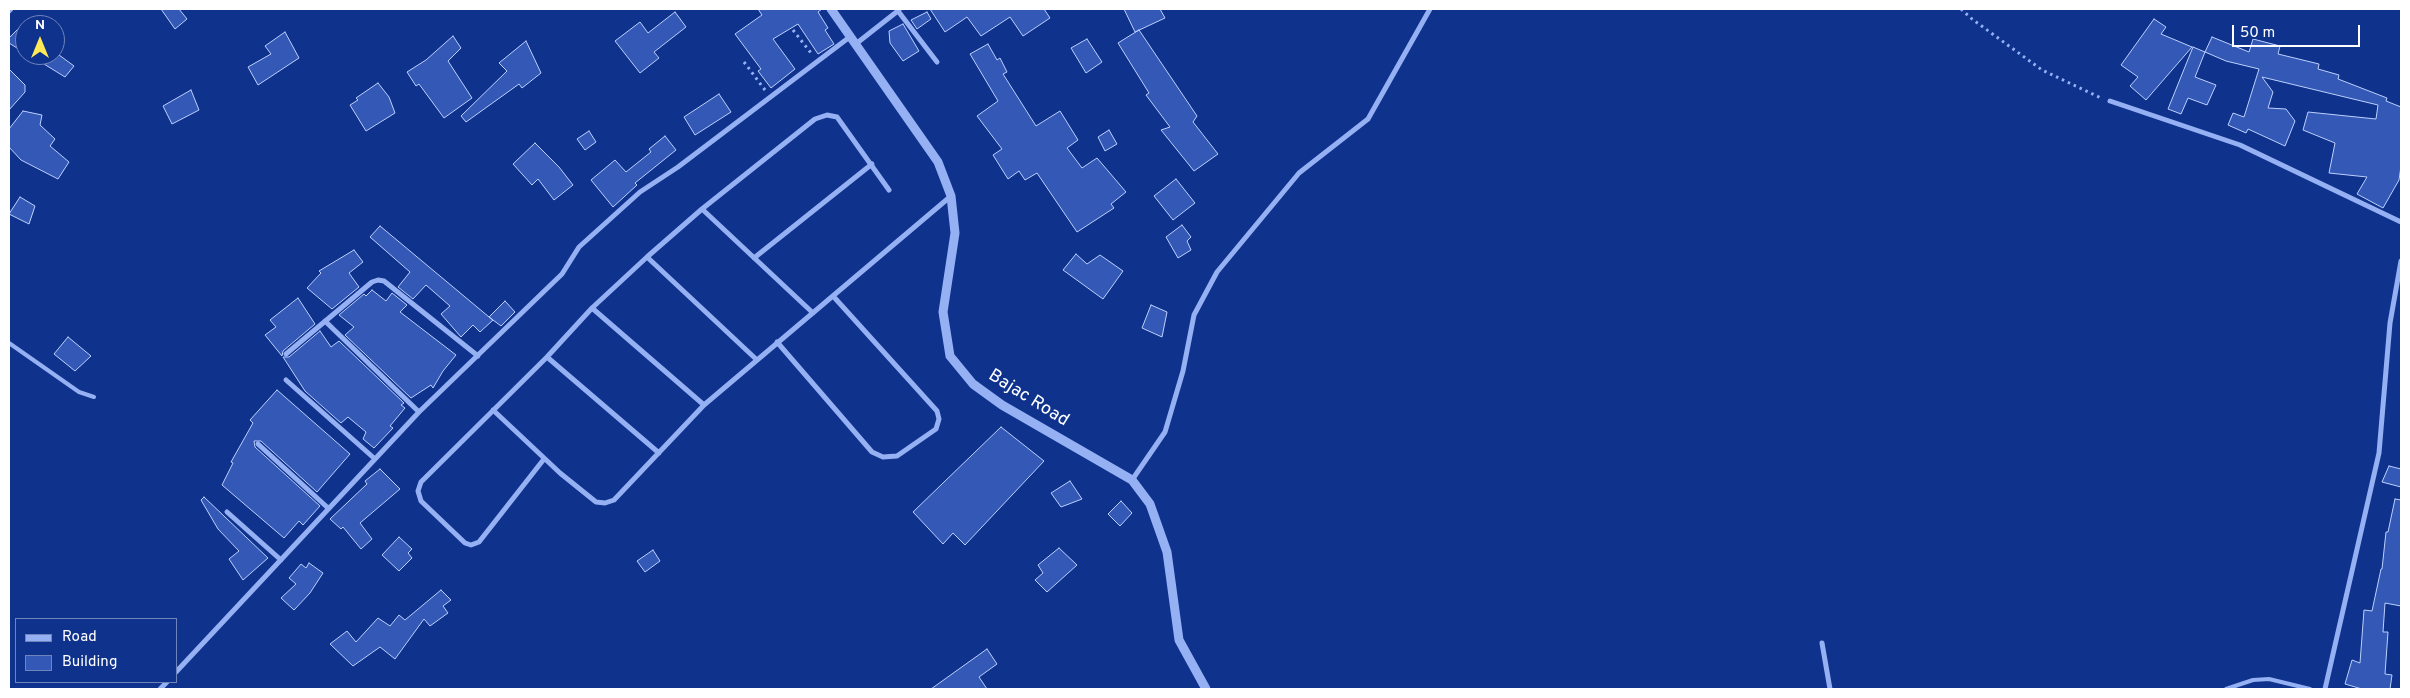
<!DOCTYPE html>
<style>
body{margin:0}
#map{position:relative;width:2410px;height:698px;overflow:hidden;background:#0f328d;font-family:Overpass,sans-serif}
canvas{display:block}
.frame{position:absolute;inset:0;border:10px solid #fff;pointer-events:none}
.legend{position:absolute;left:15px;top:618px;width:162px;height:65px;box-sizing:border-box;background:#0f328d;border:1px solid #6f84bb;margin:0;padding:6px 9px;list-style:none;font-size:15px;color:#fff}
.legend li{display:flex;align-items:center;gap:10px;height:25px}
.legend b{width:25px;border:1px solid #6f84bb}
.north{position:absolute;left:15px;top:15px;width:50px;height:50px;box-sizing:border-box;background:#0f328d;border:1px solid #6f84bb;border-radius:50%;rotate:0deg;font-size:14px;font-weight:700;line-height:20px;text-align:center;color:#fff}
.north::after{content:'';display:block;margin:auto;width:18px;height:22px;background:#ffe957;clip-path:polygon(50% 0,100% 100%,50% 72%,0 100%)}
.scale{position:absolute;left:2232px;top:25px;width:128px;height:22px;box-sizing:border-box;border:2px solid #fff;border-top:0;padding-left:6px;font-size:15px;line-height:18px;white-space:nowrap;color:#fff;-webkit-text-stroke:4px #0f328d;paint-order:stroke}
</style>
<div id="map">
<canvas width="2410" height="698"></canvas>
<div class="frame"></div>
<ul class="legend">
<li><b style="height:6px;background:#95b1f3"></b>Road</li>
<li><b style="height:14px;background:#3358b5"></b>Building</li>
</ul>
<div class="north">N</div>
<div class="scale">50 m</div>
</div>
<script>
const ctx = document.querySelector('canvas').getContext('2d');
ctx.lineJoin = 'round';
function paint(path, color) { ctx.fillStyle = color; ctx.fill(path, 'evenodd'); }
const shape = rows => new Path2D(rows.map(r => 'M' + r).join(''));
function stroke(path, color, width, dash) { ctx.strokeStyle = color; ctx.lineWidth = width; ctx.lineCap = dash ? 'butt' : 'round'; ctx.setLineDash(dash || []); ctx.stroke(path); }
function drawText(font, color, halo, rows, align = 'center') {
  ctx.font = font + ' Overpass,sans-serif'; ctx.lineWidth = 5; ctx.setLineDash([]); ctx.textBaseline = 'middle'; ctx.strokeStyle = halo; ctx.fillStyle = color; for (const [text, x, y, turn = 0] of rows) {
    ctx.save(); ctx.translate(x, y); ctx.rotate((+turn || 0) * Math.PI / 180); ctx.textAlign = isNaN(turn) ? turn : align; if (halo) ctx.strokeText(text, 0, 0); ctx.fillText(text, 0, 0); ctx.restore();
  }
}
const building = shape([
 [161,9,179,9,187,19,175,29,161,9],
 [758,9,822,9,818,12,828,28,825,30,834,44,818,54,798,24,773,39,795,69,771,88,758,71,761,69,735,34,762,15,758,9],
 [930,9,1044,9,1050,18,1023,36,1010,17,981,36,967,17,945,32,930,9],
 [1124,9,1160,9,1165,18,1135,32,1124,9],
 [675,12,686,27,654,52,659,58,640,73,615,41,640,22,648,33,675,12],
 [927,12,931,19,917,29,911,20,927,12],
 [2154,19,2166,27,2161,34,2192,47,2146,100,2130,86,2138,77,2121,65,2154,19],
 [25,22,25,53,9,43,9,38,25,22],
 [903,24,919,51,903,61,890,43,889,31,903,24],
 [1139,30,1197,116,1193,122,1218,154,1194,171,1161,130,1170,127,1146,95,1149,93,1118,43,1139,30],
 [285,32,299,58,258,85,248,67,271,54,265,46,285,32],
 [453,36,461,48,448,61,472,98,444,118,419,84,416,86,407,72,426,60,453,36],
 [2212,37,2249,52,2253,39,2280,46,2278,54,2319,64,2318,69,2339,75,2338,79,2387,98,2386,101,2401,107,2401,166,2399,180,2383,208,2357,194,2367,177,2329,173,2335,143,2303,130,2308,112,2376,119,2378,105,2262,77,2273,92,2268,108,2286,109,2295,121,2285,146,2248,129,2246,133,2228,125,2233,113,2244,117,2259,69,2226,61,2205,52,2212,37],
 [1087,39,1102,62,1086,73,1071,48,1087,39],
 [526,41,541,73,522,88,519,84,466,122,461,116,507,71,499,63,526,41],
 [988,44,997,60,1000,58,1007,72,1003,74,1036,126,1060,111,1078,140,1067,148,1082,168,1097,158,1126,192,1111,204,1114,208,1077,232,1037,173,1025,180,1019,171,1008,179,993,155,1002,149,977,116,998,101,970,54,988,44],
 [2193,47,2205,52,2195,77,2216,85,2207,105,2188,98,2181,114,2168,109,2193,47],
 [55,52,74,66,65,77,44,64,52,55,55,55,55,52],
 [9,69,25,85,25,92,9,110,9,69],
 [378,83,389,97,395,113,366,131,350,105,358,100,356,98,378,83],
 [191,90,199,110,172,124,163,106,191,90],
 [719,94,731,112,695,135,684,117,719,94],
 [23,111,42,115,40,125,55,139,50,146,69,162,58,179,21,160,9,147,9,129,23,111],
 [1109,130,1117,144,1105,151,1098,137,1109,130],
 [589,131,596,142,585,150,577,139,589,131],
 [665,136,676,150,635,183,637,185,613,207,591,180,615,160,626,172,651,152,649,149,665,136],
 [535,143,559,167,573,185,554,200,538,179,532,185,513,164,535,143],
 [1176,179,1195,203,1173,220,1154,196,1176,179],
 [20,197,35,206,29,224,9,214,20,197],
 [1182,225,1191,237,1187,241,1191,250,1178,258,1166,237,1182,225],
 [380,226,489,317,493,320,480,332,473,325,461,337,441,314,450,306,426,285,413,299,398,287,410,272,370,237,380,226],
 [354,250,363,262,349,273,359,287,332,309,307,288,321,273,319,271,354,250],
 [1076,254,1087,264,1100,255,1123,271,1103,299,1063,270,1076,254],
 [372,290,386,301,392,293,407,305,400,312,456,355,443,371,433,388,431,385,411,398,345,335,354,327,339,315,364,294,366,296,372,290],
 [298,298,315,324,283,351,282,356,265,335,276,327,270,320,298,298],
 [505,301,515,312,501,326,489,317,505,301],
 [1151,305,1167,312,1162,337,1142,328,1151,305],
 [320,331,331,347,339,341,404,403,401,405,405,408,390,426,393,428,374,448,363,439,366,432,348,417,341,423,305,391,283,357,289,357,320,331],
 [68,337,91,356,75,371,54,354,68,337],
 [277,390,350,454,317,492,261,441,254,441,255,447,320,506,303,525,299,521,284,538,222,485,233,463,231,462,253,423,250,420,277,390],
 [1001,427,1044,461,965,545,953,533,943,544,913,512,1001,427],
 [2389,466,2401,469,2401,487,2382,482,2389,466],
 [380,469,400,489,360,523,372,539,361,549,343,527,341,529,330,519,367,484,365,481,380,469],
 [1070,481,1082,499,1061,507,1051,493,1070,481],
 [204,497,268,558,243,580,229,559,239,551,218,529,201,500,204,497],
 [2395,499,2401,500,2401,606,2385,603,2383,632,2388,632,2385,674,2392,675,2390,689,2362,689,2345,684,2352,660,2360,663,2364,610,2372,611,2381,569,2382,569,2386,532,2388,532,2395,499],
 [1121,501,1132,513,1120,526,1108,514,1121,501],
 [399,537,412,549,408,553,412,558,399,571,382,555,399,537],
 [1059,548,1077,565,1047,592,1035,580,1043,573,1038,565,1059,548],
 [653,550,660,561,645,572,637,561,653,550],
 [309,563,323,573,310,593,294,610,281,598,296,584,289,578,301,564,306,568,309,563],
 [441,590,451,600,443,606,448,613,430,626,424,619,395,659,380,647,353,666,330,644,347,631,356,642,378,618,390,626,399,615,405,620,441,590],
 [987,649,997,664,979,677,987,689,931,689,987,649]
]);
const path = shape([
 [1961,9,1972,19,2042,70,2101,98],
 [793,30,811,53],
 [744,62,765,90]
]);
const service = shape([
 [9,343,79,392,94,397],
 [2226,689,2253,680,2269,679,2310,689]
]);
const minor = shape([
 [9,11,11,9],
 [898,11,937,62],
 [857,43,899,10],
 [2110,101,2240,145,2401,222],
 [702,209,813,313],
 [647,257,757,360],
 [754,258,872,164],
 [592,308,704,405],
 [325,321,419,412],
 [777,342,872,452,883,457,897,456,936,429,939,419,937,411,833,296],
 [286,354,372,282,378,280,384,281,478,356],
 [547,357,659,453],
 [286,380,375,459],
 [493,410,560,473,596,502,605,503,614,500,704,405,951,196],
 [258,444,328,508],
 [544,459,479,542,471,545,465,543,421,501,418,491,421,482,547,357,592,308,647,257,702,209,815,119,827,115,837,117,889,190],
 [1132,480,1165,432,1183,371,1194,315,1217,272,1299,173,1368,119,1430,9],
 [227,512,281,560],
 [1822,643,1830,689],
 [176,672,419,412,562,274,579,247,640,192,678,167,851,36],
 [160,689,167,682],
 [2325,689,2379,453,2390,323,2401,261]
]);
const tertiary = shape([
 [831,9,938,162,951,196,955,233,943,312,950,356,973,384,1002,405,1132,480,1150,504,1167,552,1179,640,1206,689]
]);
const streetNames = [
 ["Bajac Road",1028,399,32]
];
paint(building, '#3358b5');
stroke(building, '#bdd0fe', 1);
stroke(path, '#95b1f3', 3, [2.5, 4]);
stroke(service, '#95b1f3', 4);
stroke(minor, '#95b1f3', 5);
stroke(tertiary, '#95b1f3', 9);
drawText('18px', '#fff', '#0f328d', streetNames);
</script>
